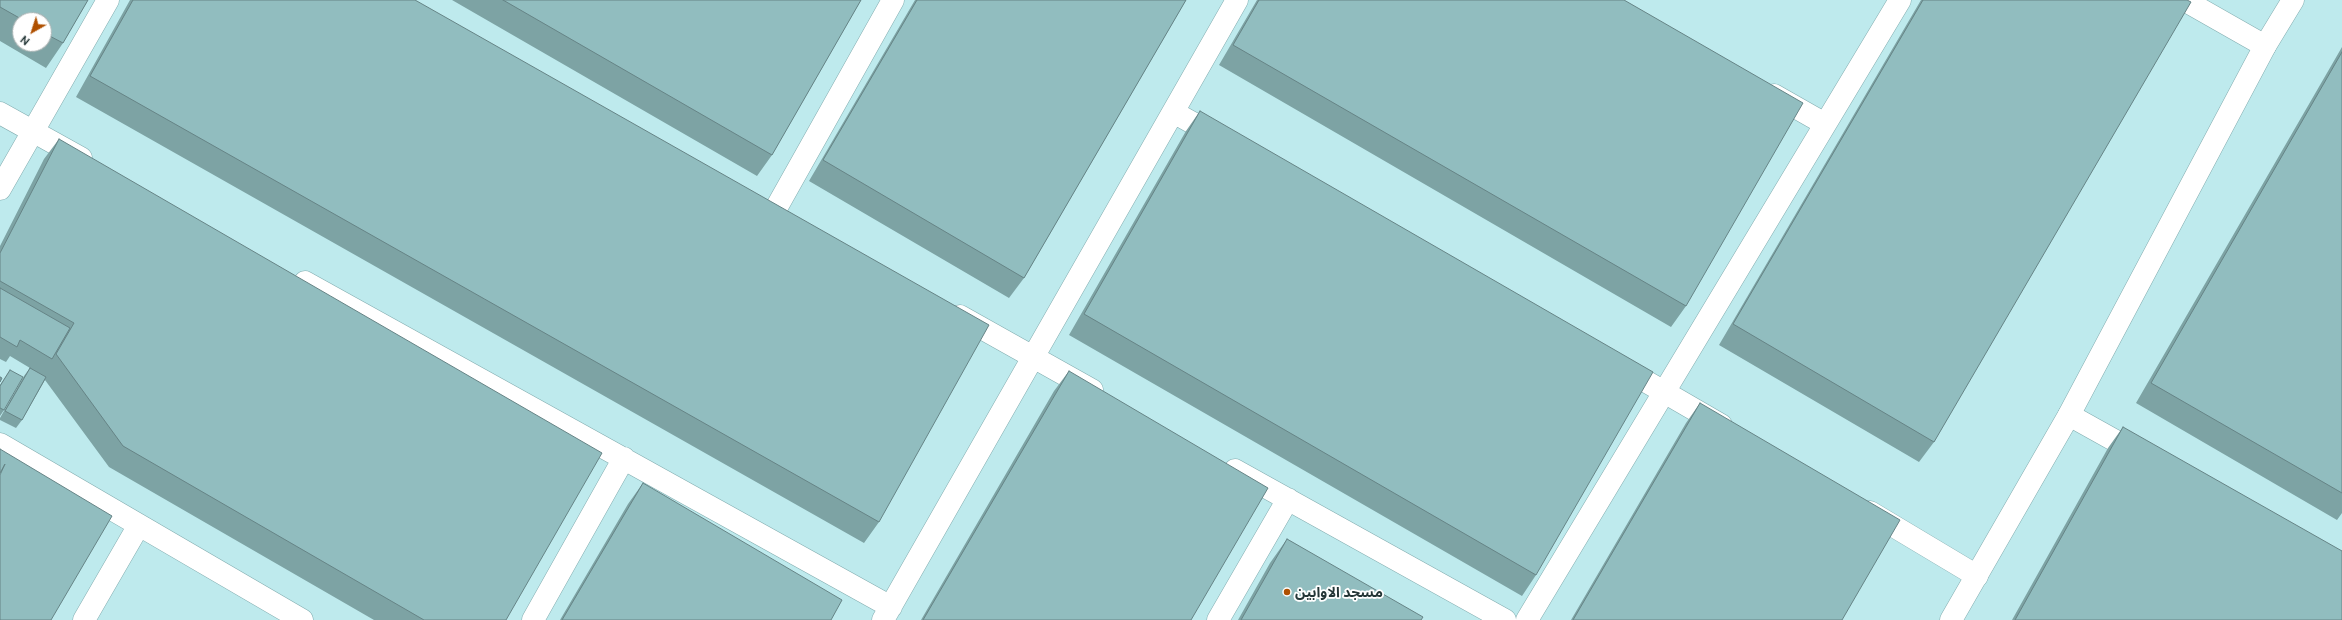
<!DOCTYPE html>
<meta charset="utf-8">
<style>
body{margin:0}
#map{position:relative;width:2342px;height:620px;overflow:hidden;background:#beeaed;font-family:Ubuntu,sans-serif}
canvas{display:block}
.north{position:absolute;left:12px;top:12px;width:40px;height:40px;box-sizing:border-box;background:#fff;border:1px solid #a7afaf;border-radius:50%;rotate:219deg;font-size:11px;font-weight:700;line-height:16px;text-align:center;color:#243637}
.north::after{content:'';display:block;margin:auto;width:14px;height:18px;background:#af5000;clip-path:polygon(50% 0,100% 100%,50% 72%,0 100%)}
</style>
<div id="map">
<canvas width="2342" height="620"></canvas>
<div class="north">N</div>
</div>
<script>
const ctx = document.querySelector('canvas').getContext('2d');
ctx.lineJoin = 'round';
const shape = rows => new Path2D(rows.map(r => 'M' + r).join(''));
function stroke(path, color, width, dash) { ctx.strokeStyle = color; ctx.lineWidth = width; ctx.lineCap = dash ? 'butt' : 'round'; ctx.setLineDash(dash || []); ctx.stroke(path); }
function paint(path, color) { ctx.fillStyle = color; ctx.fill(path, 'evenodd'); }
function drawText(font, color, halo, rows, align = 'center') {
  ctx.font = font + ' Ubuntu,"Noto Sans Arabic",sans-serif'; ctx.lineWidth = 3.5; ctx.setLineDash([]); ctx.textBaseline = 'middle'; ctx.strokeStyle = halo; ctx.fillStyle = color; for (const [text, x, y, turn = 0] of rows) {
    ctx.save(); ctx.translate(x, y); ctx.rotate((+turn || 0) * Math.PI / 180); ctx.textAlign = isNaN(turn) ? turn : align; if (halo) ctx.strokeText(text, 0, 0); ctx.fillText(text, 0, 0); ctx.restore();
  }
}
const street = shape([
 [2184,0,2265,46],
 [1774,95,1825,124],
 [1173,112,1218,137],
 [0,113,81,158],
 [0,189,108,0],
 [774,212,893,0],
 [305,282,891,607],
 [960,316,1092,390],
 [1621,367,1721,425],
 [2069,415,2139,454],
 [0,444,302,620],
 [1235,470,1505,620],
 [1870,512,1977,576],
 [84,620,139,525],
 [533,620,624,458],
 [883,620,1237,0],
 [1218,620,1288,499],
 [1527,620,1900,0]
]);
const secondary = shape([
 [1951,620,2069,415,2265,46,2293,0]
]);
const wall = shape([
 [0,0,88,0,63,43,46,68,0,41],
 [20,20,44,20,44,44,20,44],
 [130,0,415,0,879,522,864,543,76,97],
 [452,0,861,0,772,155,757,176],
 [915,0,1186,0,1024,278,1009,298,809,181],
 [1257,0,1624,0,1686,306,1671,327,1219,65],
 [1921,0,2187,0,1934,442,1919,462,1719,345],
 [2342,47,2342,513,2337,520,2136,403],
 [1200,111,1536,575,1522,596,1069,335,1186,131],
 [59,139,506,620,374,620,109,467,45,380,22,420,16,428,0,420,0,418,24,376,30,368,10,356,6,362,0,359,0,246,44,159],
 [10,370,4,410,0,416,0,385],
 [1069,371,1191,620,921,620,1054,391],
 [1700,403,1842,620,1571,620,1686,423],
 [2123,427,2342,620,2012,620,2108,448],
 [643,483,831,620,560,620,628,504],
 [1287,539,1421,620,1238,620,1270,563]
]);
const building = shape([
 [0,0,88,0,63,43,44,33,44,20,23,20,0,7,0,0],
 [133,0,415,0,989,325,879,522,90,76,133,0],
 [503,0,861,0,772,155,503,0],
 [917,0,1186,0,1024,278,823,160,917,0],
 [1259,0,1624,0,1803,103,1686,306,1233,45,1259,0],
 [1923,0,2187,0,2191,2,1934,442,1733,324,1923,0],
 [2342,52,2342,493,2151,383,2342,52],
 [1200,111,1653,372,1536,575,1084,314,1200,111],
 [59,139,602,453,506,620,424,620,123,446,56,354,74,323,0,281,0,253,59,139],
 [0,288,70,328,52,359,20,340,17,347,0,337,0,288],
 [30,368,46,377,22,420,5,411,30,368],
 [10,370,23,377,4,410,0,408,0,386,10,370],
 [1069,371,1268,488,1191,620,923,620,1069,371],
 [0,377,2,378,0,382,0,377],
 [1700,403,1900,520,1842,620,1573,620,1700,403],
 [2123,427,2342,551,2342,620,2015,620,2123,427],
 [0,449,112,516,51,620,0,620,0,475,5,464,0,473,0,449],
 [643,483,842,600,831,620,562,620,643,483],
 [1287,539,1423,617,1421,620,1241,620,1287,539]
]);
const markers = [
 [1287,592,4,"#af5000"]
];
const poiNames = [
 ["مسجد الاوابين",1295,592]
];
stroke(street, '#82acaf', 23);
stroke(secondary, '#82acaf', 23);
stroke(street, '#fff', 22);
stroke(secondary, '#fff', 22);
paint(wall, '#7da3a4');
paint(building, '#91bdbf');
stroke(building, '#668486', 1);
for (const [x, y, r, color] of markers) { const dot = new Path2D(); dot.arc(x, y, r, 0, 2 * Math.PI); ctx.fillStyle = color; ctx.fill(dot); stroke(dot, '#fff', 1.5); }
drawText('bold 14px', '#243637', '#fff', poiNames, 'left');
</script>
